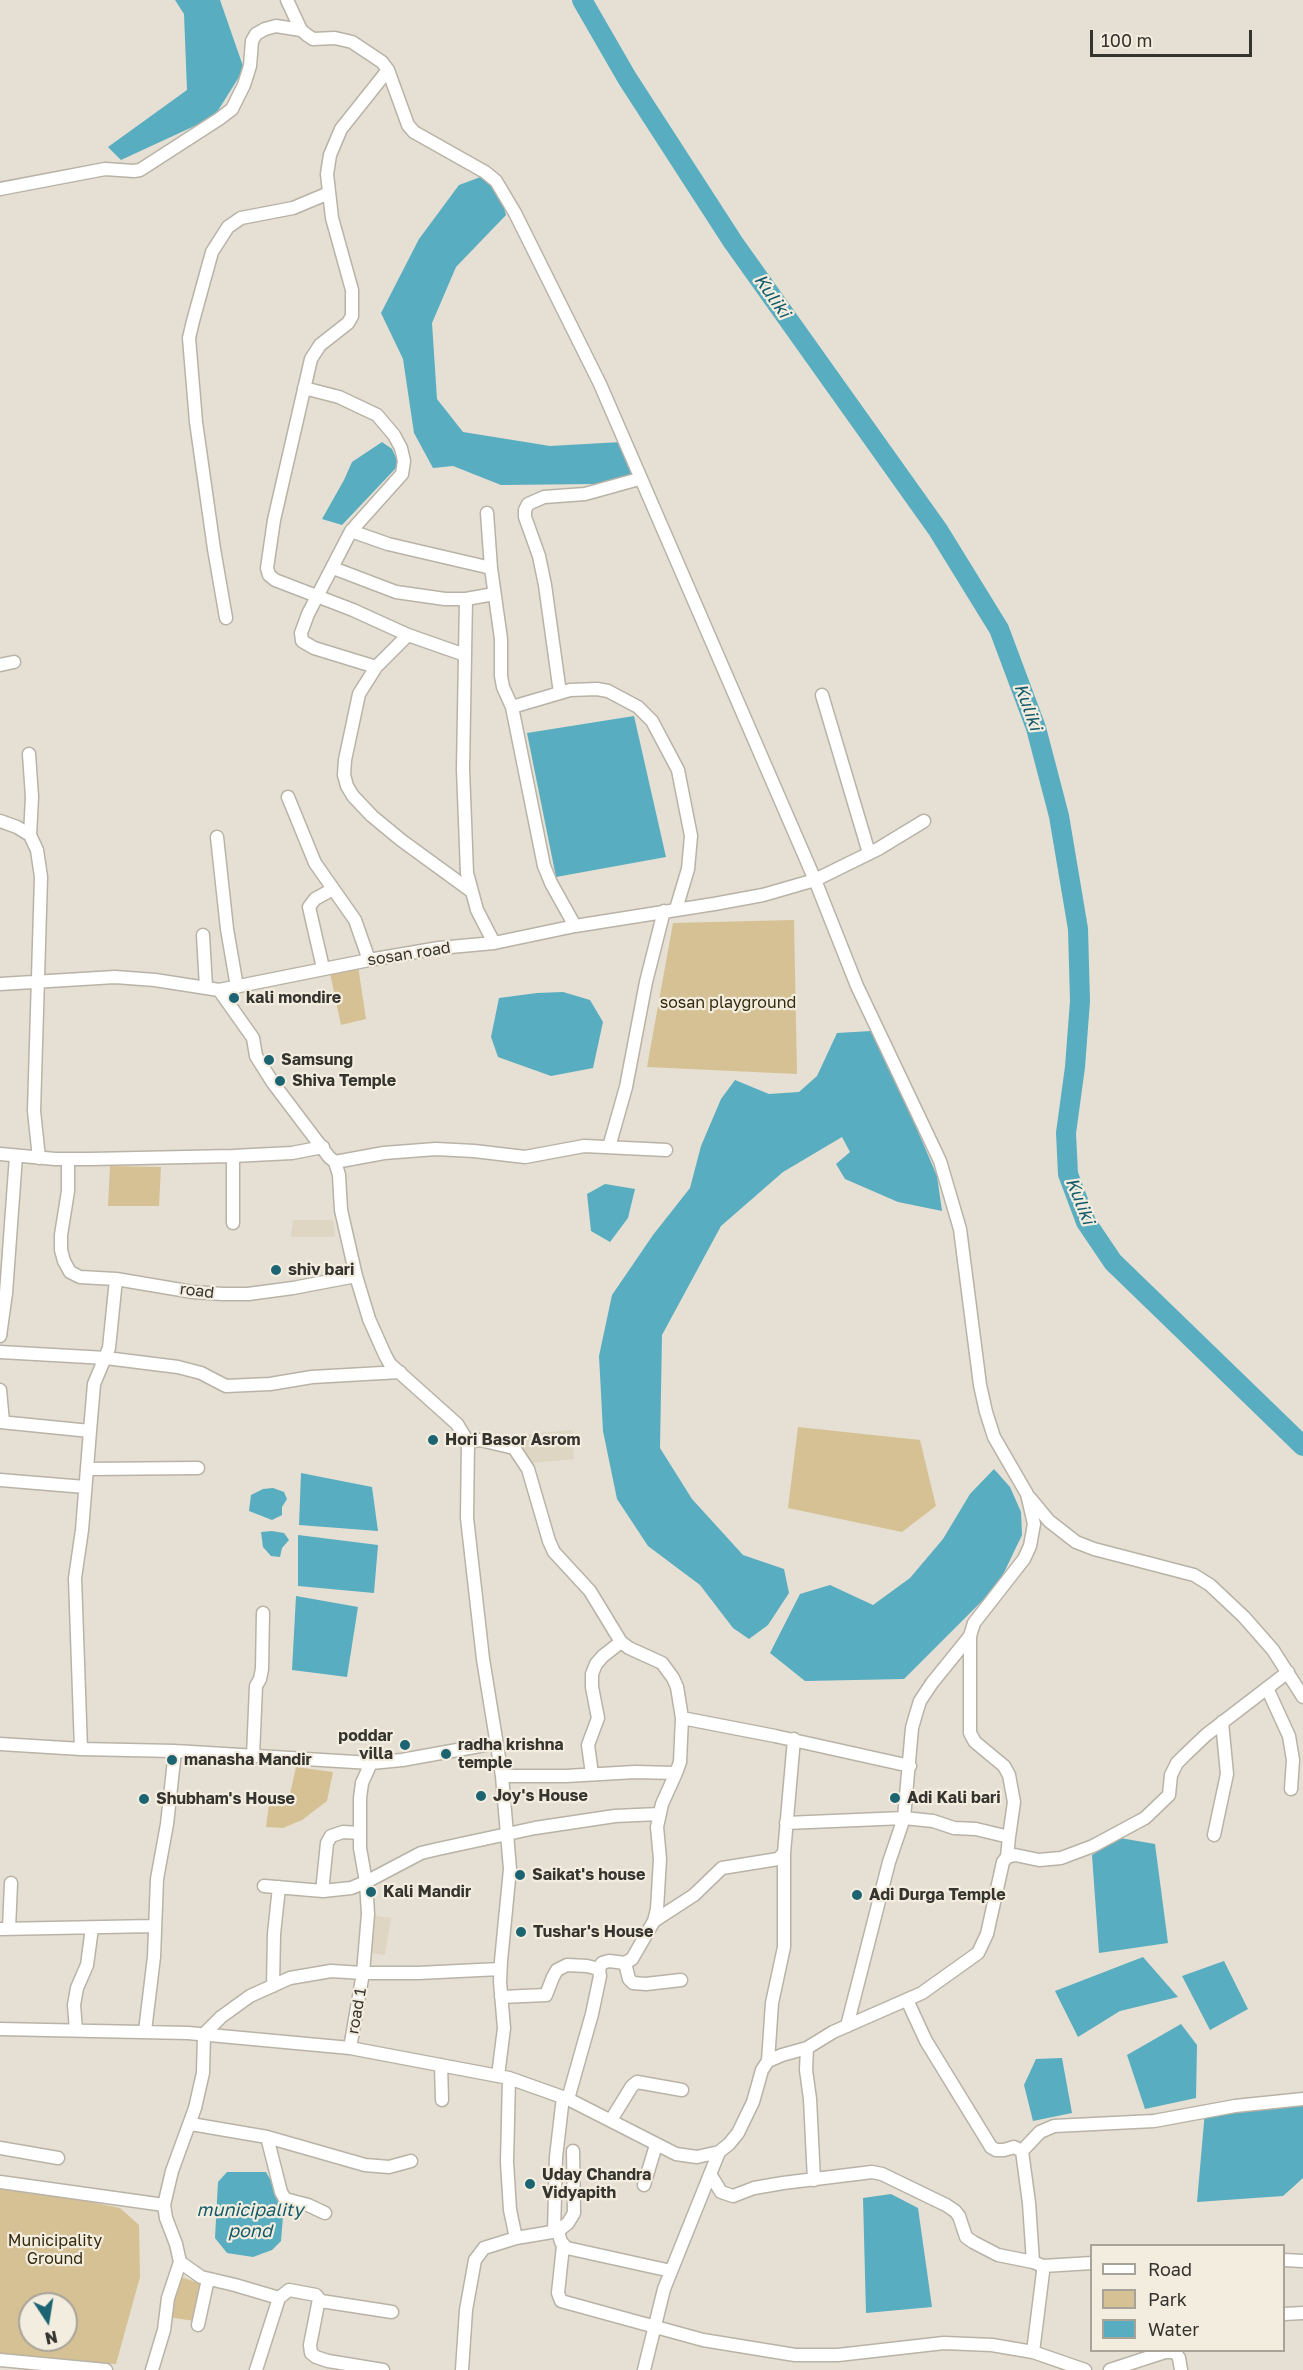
<!DOCTYPE html>
<style>
body{margin:0}
#map{position:relative;width:1303px;height:2370px;overflow:hidden;background:#e5e0d3;font-family:"Golos Text",sans-serif}
canvas{display:block}
.legend{position:absolute;left:1090px;top:2244px;width:195px;height:108px;box-sizing:border-box;background:#f3ede0;border:2px solid #a7a399;margin:0;padding:8px 10px;list-style:none;font-size:18px;color:#36342f}
.legend li{display:flex;align-items:center;gap:12px;height:30px}
.legend b{width:30px;border:2px solid #a7a399}
.north{position:absolute;left:18px;top:2292px;width:60px;height:60px;box-sizing:border-box;background:#f3ede0;border:2px solid #a7a399;border-radius:50%;rotate:168deg;font-size:16px;font-weight:700;line-height:24px;text-align:center;color:#36342f}
.north::after{content:'';display:block;margin:auto;width:21px;height:27px;background:#1c6472;clip-path:polygon(50% 0,100% 100%,50% 72%,0 100%)}
.scale{position:absolute;left:1090px;top:30px;width:162px;height:27px;box-sizing:border-box;border:3px solid #36342f;border-top:0;padding-left:8px;font-size:18px;line-height:21px;white-space:nowrap;color:#36342f;-webkit-text-stroke:4px #f3ede0;paint-order:stroke}
</style>
<div id="map">
<canvas width="1303" height="2370"></canvas>
<ul class="legend">
<li><b style="height:8px;background:#fff"></b>Road</li>
<li><b style="height:16px;background:#d6c194"></b>Park</li>
<li><b style="height:16px;background:#58adc0"></b>Water</li>
</ul>
<div class="north">N</div>
<div class="scale">100 m</div>
</div>
<script>
const ctx = document.querySelector('canvas').getContext('2d');
ctx.lineJoin = 'round';
function paint(path, color) { ctx.fillStyle = color; ctx.fill(path, 'evenodd'); }
const shape = rows => new Path2D(rows.map(r => 'M' + r).join(''));
function stroke(path, color, width, dash) { ctx.strokeStyle = color; ctx.lineWidth = width; ctx.lineCap = dash ? 'butt' : 'round'; ctx.setLineDash(dash || []); ctx.stroke(path); }
function drawText(font, color, halo, rows, align = 'center') {
  ctx.font = font + ' "Golos Text",sans-serif'; ctx.lineWidth = 4.5; ctx.setLineDash([]); ctx.textBaseline = 'middle'; ctx.strokeStyle = halo; ctx.fillStyle = color; for (const [text, x, y, turn = 0] of rows) {
    ctx.save(); ctx.translate(x, y); ctx.rotate((+turn || 0) * Math.PI / 180); ctx.textAlign = isNaN(turn) ? turn : align; if (halo) ctx.strokeText(text, 0, 0); ctx.fillText(text, 0, 0); ctx.restore();
  }
}
const built = shape([
 [293,1220,333,1220,335,1237,291,1237],
 [572,1430,574,1459,522,1464,518,1435],
 [369,1915,391,1918,385,1955,364,1952]
]);
const green = shape([
 [794,920,797,1074,647,1067,673,923],
 [358,966,366,1019,341,1025,330,973],
 [110,1166,161,1167,159,1206,108,1206],
 [798,1427,920,1440,936,1506,902,1532,788,1508],
 [296,1767,333,1772,327,1801,302,1820,283,1828,266,1827,270,1797,289,1798],
 [0,2183,120,2208,139,2225,140,2277,116,2364,2,2359,0,2355],
 [30,2304,66,2304,66,2340,30,2340],
 [181,2277,204,2285,194,2321,168,2317]
]);
const water = shape([
 [175,0,220,0,244,69,214,117,121,160,108,147,187,90,184,14],
 [483,176,502,200,506,215,456,267,432,323,437,399,463,432,550,446,621,442,633,474,595,484,501,485,453,466,433,468,414,433,403,359,381,313,419,239,459,185],
 [382,442,392,449,398,462,395,469,342,525,322,519,344,480,352,462],
 [634,716,666,857,556,877,527,733],
 [563,992,590,1000,603,1022,593,1068,551,1076,498,1057,491,1037,499,998,537,993],
 [871,1031,892,1071,937,1176,942,1211,898,1202,845,1179,836,1164,850,1152,842,1137,783,1172,721,1226,662,1335,660,1448,692,1499,743,1555,784,1569,789,1593,768,1625,749,1639,733,1628,700,1585,648,1546,617,1499,603,1431,599,1356,612,1295,653,1235,690,1188,701,1146,721,1099,735,1080,769,1094,799,1092,817,1076,837,1033],
 [605,1184,635,1189,628,1218,610,1242,591,1231,587,1194],
 [994,1469,1010,1487,1021,1512,1022,1535,998,1585,904,1679,805,1681,770,1653,800,1594,830,1585,873,1605,910,1578,943,1539,970,1494],
 [301,1473,372,1487,378,1531,299,1525],
 [273,1488,284,1492,287,1499,282,1507,282,1515,272,1520,249,1511,251,1495,263,1489],
 [272,1531,284,1533,289,1540,282,1548,280,1557,271,1556,263,1547,261,1532],
 [298,1535,378,1545,374,1593,298,1586],
 [296,1596,358,1607,347,1677,292,1670],
 [1120,1838,1155,1844,1168,1943,1099,1953,1092,1855],
 [1143,1957,1178,1997,1120,2011,1078,2037,1055,1991],
 [1224,1961,1248,2009,1210,2030,1182,1976],
 [1181,2024,1197,2045,1196,2098,1145,2109,1127,2055],
 [1062,2058,1072,2113,1033,2121,1024,2085,1036,2059],
 [1303,2101,1303,2178,1283,2196,1197,2202,1205,2111],
 [227,2172,266,2172,271,2181,283,2216,281,2241,272,2250,253,2257,227,2253,215,2238,218,2182],
 [891,2194,918,2208,932,2307,866,2313,863,2198]
]);
const river = shape([
 [582,0,627,78,733,242,938,530,999,629,1036,728,1059,816,1078,929,1080,1001,1075,1067,1066,1133,1068,1174,1086,1222,1113,1262,1303,1446]
]);
const minor = shape([
 [287,0,301,30,307,35,313,39,335,38,352,42,382,62,388,70,408,125,414,132,485,172,496,181,515,213,600,384,815,880,857,986,940,1161,960,1229,980,1385,986,1412,994,1437,1027,1494,1034,1524,1030,1546,1024,1559,974,1623,970,1636,970,1733,975,1742,1004,1766,1009,1775,1014,1802,1009,1837],
 [388,70,341,129,330,155,327,174,332,218,352,290,352,316,348,323,320,345,311,359,274,520,267,568,269,575,275,580,353,610,408,635,465,655],
 [0,189,105,169,134,171,140,170,219,119,232,109,244,85,250,66,252,41,256,34,265,29,276,26,301,30],
 [304,388,339,397,377,415,394,435,401,448,404,461,402,474,351,531],
 [487,513,491,568,501,639,501,676,503,687,512,707,570,690,597,689,608,691,638,707,652,721,678,770,691,836,688,869,676,909],
 [333,568,396,592,445,599,466,599,494,594],
 [466,599,463,769,467,873,477,910,494,943],
 [226,618,214,549,196,422,189,338,193,321,212,252,228,227,241,218,293,208,329,193],
 [408,635,376,667,359,694,345,760,344,775,347,786,353,796,372,816,401,840,471,891],
 [0,665,14,662],
 [376,667,314,648,302,641,301,633,308,614,351,531,388,544,491,568],
 [560,693,545,585,539,556,525,517,525,510,528,504,544,497,585,494,639,479],
 [822,695,869,853],
 [512,707,544,866,551,883,575,926],
 [29,754,32,797,30,835],
 [288,797,315,863,355,920,369,960],
 [0,821,17,827,30,835,37,850,41,877,34,1111,39,1158],
 [217,837,227,929,237,987],
 [203,935,206,987],
 [323,968,309,907,315,899,333,889],
 [0,984,115,977,155,980,219,990,369,960,439,948,494,943,575,926,714,904,763,895,815,880,878,849,924,821],
 [219,990,253,1038,256,1056,273,1083,329,1157,335,1162,339,1175,341,1210,356,1276,369,1319,385,1355,390,1364,457,1424,468,1442,467,1518,483,1659,502,1776,510,1869,501,1961,500,1982,504,2028,498,2076],
 [609,1147,626,1087,646,982,664,911],
 [0,1154,55,1159,91,1159,233,1156,292,1153,323,1147],
 [233,1156,233,1223],
 [68,1159,68,1191,61,1235,61,1250,64,1261,70,1272,80,1277,116,1279],
 [335,1162,384,1153,436,1149,474,1151,525,1157,584,1146,666,1150],
 [0,1336,6,1293,16,1156],
 [0,1352,106,1358,178,1367,201,1373,226,1386,270,1384,312,1377,400,1372],
 [0,1390,3,1422],
 [0,1422,90,1431,82,1530,75,1578,81,1749],
 [90,1431,94,1384,109,1348,116,1279,193,1292,223,1294,248,1294,293,1288,356,1276],
 [468,1442,480,1440,514,1448,528,1469,549,1541,554,1552,590,1591,621,1642,629,1648,662,1663,673,1678,677,1687,682,1718,775,1736,910,1766],
 [87,1469,198,1468],
 [0,1480,85,1487],
 [1030,1498,1049,1521,1076,1542,1094,1549,1194,1575,1210,1585,1244,1617,1273,1650,1303,1697],
 [1267,1688,1289,1736,1293,1760,1291,1789],
 [0,1744,81,1749,175,1751,371,1763,402,1760,496,1743],
 [253,1756,256,1686,260,1679,262,1669,263,1613],
 [371,1763,362,1783,360,1798,360,1848,366,1882,421,1853,438,1849,535,1828,615,1816,659,1814],
 [592,1774,588,1745,598,1718,592,1687,592,1674,596,1664,603,1656,621,1642],
 [502,1776,566,1776,635,1772,676,1773,680,1762,682,1718],
 [786,1823,904,1818,933,1821,954,1828,976,1829,1009,1837,1007,1857],
 [1214,1835,1227,1774,1222,1722],
 [264,1886,323,1891],
 [654,1921,694,1895,722,1868,778,1859,784,1853,794,1739],
 [0,1929,154,1926],
 [9,1929,11,1883],
 [625,1963,629,1979,633,1983,646,1984,681,1980],
 [599,1969,602,1963,609,1961,625,1963,632,1959,654,1921,657,1909,660,1859,657,1827,662,1804,676,1773],
 [273,1986,274,1934,279,1887],
 [501,1997,546,1995,553,1977,557,1970,567,1965,587,1966,599,1969,600,1976,592,2014,568,2099],
 [907,2000,926,2041,991,2147,996,2150,1004,2150,1014,2147,1022,2151,1029,2203,1033,2262,1043,2266,1043,2272,1033,2352],
 [847,2026,889,1862,904,1818,912,1728,916,1714,920,1701,932,1683,970,1636],
 [0,2029,188,2033,350,2048,509,2078,568,2099,676,2154,697,2157,719,2152,729,2144,738,2133,753,2102,762,2070,768,2061,782,2055,807,2048,833,2032,922,1993,978,1953,987,1934,1003,1862,1007,1857,1015,1855,1039,1860,1061,1858,1093,1846,1145,1818,1169,1795,1171,1775,1177,1763,1185,1755,1206,1735,1288,1672],
 [76,2030,74,2005,77,1988,87,1965,92,1928],
 [145,2031,154,1957,157,1879,167,1824,175,1751],
 [350,2048,363,1973,418,1973,500,1969],
 [807,2048,806,2070,810,2099,814,2180],
 [768,2061,772,2003,784,1947,784,1853],
 [441,2065,442,2100],
 [611,2120,632,2086,637,2082,682,2090],
 [191,2124,267,2137,281,2192,285,2199,308,2205,325,2213],
 [267,2137,365,2165,389,2167,411,2161],
 [0,2148,58,2158],
 [1022,2151,1040,2132,1054,2126,1154,2121,1235,2106,1303,2099],
 [710,2174,721,2192,733,2196,754,2188,783,2183,872,2172,882,2174,946,2205,955,2211,959,2216,966,2237,973,2242,998,2255,1033,2262],
 [0,2182,164,2205],
 [644,2185,656,2145],
 [558,2231,568,2223,574,2213,573,2151],
 [554,2232,556,2157,563,2097],
 [516,2238,558,2231,561,2242,567,2248,671,2271],
 [563,2246,558,2293,561,2301,703,2340,795,2355,838,2355,944,2343,992,2345,1033,2352,1085,2370],
 [1284,2260,1303,2261],
 [180,2262,201,2277,235,2285,279,2298,289,2290,316,2295,321,2301,392,2312],
 [1043,2266,1092,2263],
 [319,2299,310,2345,311,2353,316,2357,328,2361,383,2370],
 [1284,2314,1303,2313],
 [198,2325,208,2279],
 [0,2360,106,2370],
 [152,2370,164,2330,168,2298,180,2262,176,2244,166,2218,164,2205,172,2171,195,2108,203,2073,204,2034,221,2017,250,1996,290,1978,331,1971,363,1973,368,1914,366,1882,351,1888,323,1891,323,1882,327,1843,331,1836,343,1832,360,1833],
 [256,2370,279,2298],
 [462,2370,466,2310,475,2260,484,2248,516,2238,510,2210,507,2162,509,2078],
 [644,2370,664,2289,719,2152],
 [1110,2370,1165,2352,1175,2352,1179,2358,1181,2370]
]);
const markers = [
 [234,998,6,"#1c6472"],
 [269,1060,6,"#1c6472"],
 [280,1081,6,"#1c6472"],
 [276,1270,6,"#1c6472"],
 [433,1440,6,"#1c6472"],
 [405,1745,6,"#1c6472"],
 [446,1754,6,"#1c6472"],
 [172,1760,6,"#1c6472"],
 [481,1796,6,"#1c6472"],
 [895,1798,6,"#1c6472"],
 [144,1799,6,"#1c6472"],
 [520,1875,6,"#1c6472"],
 [371,1892,6,"#1c6472"],
 [857,1895,6,"#1c6472"],
 [521,1932,6,"#1c6472"],
 [530,2184,6,"#1c6472"]
];
const streetNames = [
 ["sosan road",409,954,-9],
 ["road",197,1291,7],
 ["road 1",357,2011,-80]
];
const poiNames = [
 ["kali mondire",246,998],
 ["Samsung",281,1060],
 ["Shiva Temple",292,1081],
 ["shiv bari",288,1270],
 ["Hori Basor Asrom",445,1440],
 ["poddar",393,1736,"right"],
 ["villa",393,1754,"right"],
 ["radha krishna",458,1745],
 ["temple",458,1763],
 ["manasha Mandir",184,1760],
 ["Joy's House",493,1796],
 ["Adi Kali bari",907,1798],
 ["Shubham's House",156,1799],
 ["Saikat's house",532,1875],
 ["Kali Mandir",383,1892],
 ["Adi Durga Temple",869,1895],
 ["Tushar's House",533,1932],
 ["Uday Chandra",542,2175],
 ["Vidyapith",542,2193]
];
const parkNames = [
 ["sosan playground",728,1003],
 ["Municipality",55,2241],
 ["Ground",55,2259]
];
const waterNames = [
 ["Kuliki",772,296,55],
 ["Kuliki",1028,707,70],
 ["Kuliki",1080,1201,68],
 ["municipality",250,2210],
 ["pond",250,2231]
];
paint(built, '#ded5c2');
paint(green, '#d6c194');
paint(water, '#58adc0');
stroke(river, '#58adc0', 20);
stroke(minor, '#b8b3a6', 15);
stroke(minor, '#fff', 12);
for (const [x, y, r, color] of markers) { const dot = new Path2D(); dot.arc(x, y, r, 0, 2 * Math.PI); ctx.fillStyle = color; ctx.fill(dot); stroke(dot, '#f3ede0', 2); }
drawText('16px', '#36342f', '#f3ede0', streetNames);
drawText('bold 16px', '#36342f', '#f3ede0', poiNames, 'left');
drawText('16px', '#362a0d', '#f3ede0', parkNames);
drawText('italic 18px', '#145b69', '#f3ede0', waterNames);
</script>
